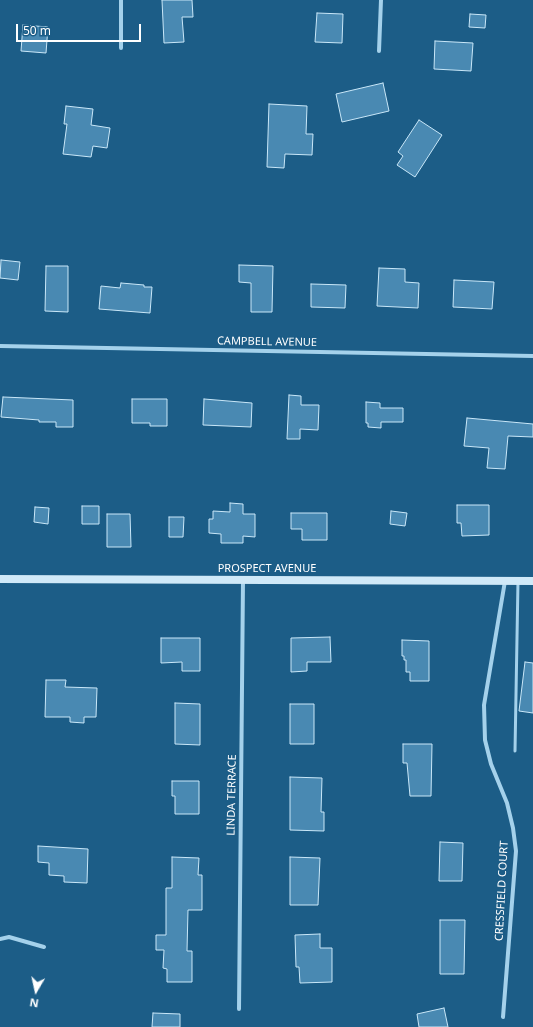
<!DOCTYPE html>
<style>
body{margin:0}
#map{position:relative;width:533px;height:1027px;overflow:hidden;background:#1c5d87;font-family:"Noto Sans",sans-serif}
canvas{display:block}
.north{position:absolute;left:16px;top:971px;width:40px;height:40px;-webkit-text-stroke:3px #1c5d87;paint-order:stroke;rotate:189deg;font-size:11px;font-weight:700;line-height:16px;text-align:center;color:#fff}
.north::after{content:'';display:block;margin:auto;width:14px;height:18px;background:#fff;clip-path:polygon(50% 0,100% 100%,50% 72%,0 100%)}
.scale{position:absolute;left:16px;top:24px;width:125px;height:18px;box-sizing:border-box;border:2px solid #fff;border-top:0;padding-left:5px;font-size:12px;line-height:14px;white-space:nowrap;color:#fff;-webkit-text-stroke:3px #1c5d87;paint-order:stroke}
</style>
<div id="map">
<canvas width="533" height="1027"></canvas>
<div class="north">N</div>
<div class="scale">50 m</div>
</div>
<script>
const ctx = document.querySelector('canvas').getContext('2d');
ctx.lineJoin = 'round';
function paint(path, color) { ctx.fillStyle = color; ctx.fill(path, 'evenodd'); }
const shape = rows => new Path2D(rows.map(r => 'M' + r).join(''));
function stroke(path, color, width, dash) { ctx.strokeStyle = color; ctx.lineWidth = width; ctx.lineCap = dash ? 'butt' : 'round'; ctx.setLineDash(dash || []); ctx.stroke(path); }
function drawText(font, color, halo, rows, align = 'center') {
  ctx.font = font + ' "Noto Sans",sans-serif'; ctx.lineWidth = 3; ctx.setLineDash([]); ctx.textBaseline = 'middle'; ctx.strokeStyle = halo; ctx.fillStyle = color; for (const [text, x, y, turn = 0] of rows) {
    ctx.save(); ctx.translate(x, y); ctx.rotate((+turn || 0) * Math.PI / 180); ctx.textAlign = isNaN(turn) ? turn : align; if (halo) ctx.strokeText(text, 0, 0); ctx.fillText(text, 0, 0); ctx.restore();
  }
}
const building = shape([
 [162,0,192,0,193,17,182,17,184,42,164,43,162,0],
 [317,13,343,14,342,43,315,42,317,13],
 [470,14,486,15,485,28,469,27,470,14],
 [23,25,48,27,46,53,21,51,23,25],
 [435,41,473,43,471,71,434,69,435,41],
 [383,83,389,111,342,122,336,94,383,83],
 [269,104,307,106,306,134,313,134,312,155,285,154,284,168,267,167,269,104],
 [66,106,93,109,91,125,110,128,107,148,93,146,91,157,63,154,67,124,64,124,66,106],
 [419,120,442,135,415,177,397,165,403,156,398,152,419,120],
 [1,260,20,262,18,280,0,278,1,260],
 [239,265,273,266,272,312,251,312,251,283,239,282,239,265],
 [46,266,68,266,68,312,45,311,46,266],
 [379,268,405,269,405,282,419,283,418,308,377,306,379,268],
 [454,280,494,282,492,309,453,307,454,280],
 [121,283,144,285,144,287,152,287,150,313,99,309,101,286,120,288,121,283],
 [311,284,346,285,345,308,311,307,311,284],
 [289,395,301,396,301,405,319,405,318,430,300,429,300,439,287,439,289,395],
 [3,397,73,400,73,427,56,427,56,422,39,422,39,420,1,417,3,397],
 [132,399,167,399,167,426,150,426,150,423,132,423,132,399],
 [204,399,252,403,251,427,203,425,204,399],
 [366,402,380,403,380,408,403,408,403,422,381,422,381,428,368,427,368,423,366,423,366,402],
 [467,418,533,424,533,437,508,436,505,469,487,468,489,448,464,446,467,418],
 [230,503,243,504,243,514,255,514,255,537,243,536,243,543,221,543,221,534,209,533,209,519,213,519,213,511,230,512,230,503],
 [457,505,489,505,489,535,462,536,461,523,457,523,457,505],
 [82,506,99,506,99,524,82,524,82,506],
 [35,507,49,508,48,524,34,522,35,507],
 [391,511,407,513,405,526,390,524,391,511],
 [291,513,327,513,327,540,302,540,302,529,291,529,291,513],
 [107,514,130,514,131,547,107,547,107,514],
 [169,517,184,517,183,537,169,537,169,517],
 [330,637,331,662,307,662,307,671,291,672,291,638,330,637],
 [161,638,200,638,200,671,182,671,182,662,161,663,161,638],
 [402,640,429,641,429,681,410,681,410,672,406,672,406,660,404,660,404,656,402,656,402,640],
 [525,662,533,663,533,713,519,711,525,662],
 [46,680,66,680,65,687,97,688,96,717,84,717,84,723,70,722,70,717,45,717,46,680],
 [175,703,200,704,200,745,175,744,175,703],
 [290,704,314,704,314,744,290,744,290,704],
 [403,744,432,744,431,796,410,796,407,763,403,763,403,744],
 [290,777,322,778,321,812,324,812,324,831,290,830,290,777],
 [172,781,199,781,199,814,175,814,175,796,172,796,172,781],
 [440,842,463,843,462,881,439,881,440,842],
 [38,846,88,849,87,883,64,882,64,876,49,875,49,863,38,862,38,846],
 [172,857,199,858,198,875,202,875,202,910,188,910,187,951,192,951,192,982,167,982,167,969,163,968,164,950,156,950,156,935,166,935,166,888,172,888,172,857],
 [290,857,320,858,318,905,290,905,290,857],
 [440,920,465,920,464,974,440,974,440,920],
 [320,934,320,948,332,948,332,982,300,983,299,967,296,967,295,935,320,934],
 [444,1008,448,1027,419,1027,417,1014,444,1008],
 [153,1013,180,1014,180,1027,152,1027,153,1013]
]);
const lane = shape([
 [515,751,518,581]
]);
const street = shape([
 [121,48,121,0],
 [379,51,381,0],
 [0,346,533,356],
 [0,939,9,937,44,947],
 [239,1009,243,580],
 [503,1017,516,851,513,828,507,803,491,764,485,740,484,705,505,581]
]);
const secondary = shape([
 [0,579,533,581]
]);
const streetNames = [
 ["CAMPBELL AVENUE",267,342,1],
 ["PROSPECT AVENUE",267,569],
 ["LINDA TERRACE",232,795,-89],
 ["CRESSFIELD COURT",502,891,-87]
];
paint(building, '#4989b2');
stroke(building, '#c9e7f8', 1);
stroke(lane, '#a4d1eb', 3);
stroke(street, '#a4d1eb', 4);
stroke(secondary, '#d0e9f8', 8);
drawText('11px', '#fff', '#1c5d87', streetNames);
</script>
